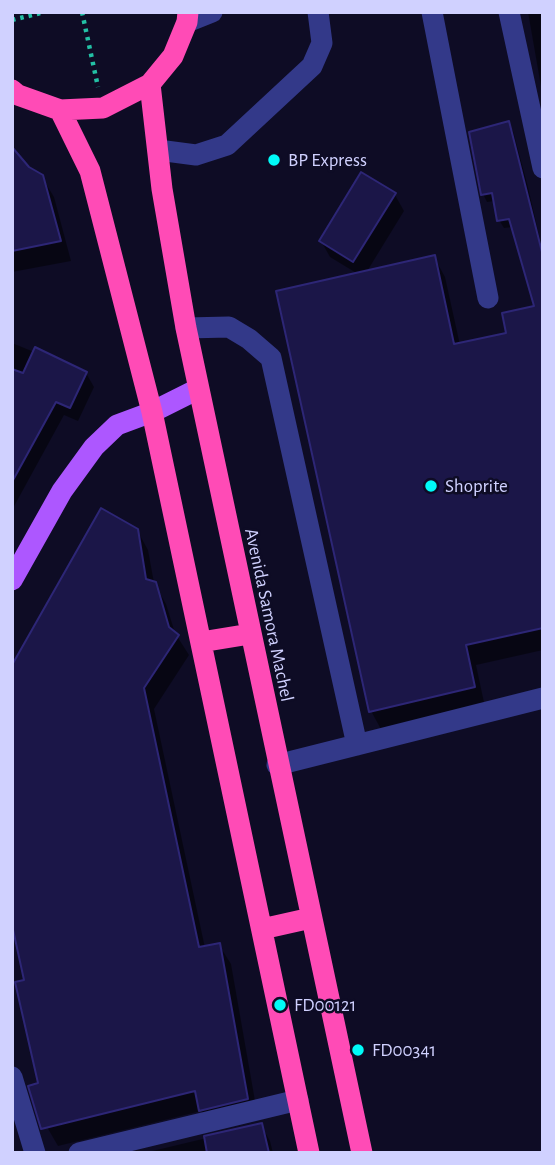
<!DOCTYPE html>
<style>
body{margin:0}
#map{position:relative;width:555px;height:1165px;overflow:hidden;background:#0e0c25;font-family:"Alegreya Sans",sans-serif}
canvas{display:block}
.frame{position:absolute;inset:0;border:14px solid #d0d1ff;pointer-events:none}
</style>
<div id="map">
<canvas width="555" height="1165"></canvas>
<div class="frame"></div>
</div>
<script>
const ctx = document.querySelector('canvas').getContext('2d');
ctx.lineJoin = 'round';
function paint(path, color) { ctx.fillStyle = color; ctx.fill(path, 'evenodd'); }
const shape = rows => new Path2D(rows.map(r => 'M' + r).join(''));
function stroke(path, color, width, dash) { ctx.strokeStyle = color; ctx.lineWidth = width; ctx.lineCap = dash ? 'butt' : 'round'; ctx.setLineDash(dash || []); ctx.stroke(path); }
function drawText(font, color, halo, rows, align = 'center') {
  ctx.font = font + ' "Alegreya Sans",sans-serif'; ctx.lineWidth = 5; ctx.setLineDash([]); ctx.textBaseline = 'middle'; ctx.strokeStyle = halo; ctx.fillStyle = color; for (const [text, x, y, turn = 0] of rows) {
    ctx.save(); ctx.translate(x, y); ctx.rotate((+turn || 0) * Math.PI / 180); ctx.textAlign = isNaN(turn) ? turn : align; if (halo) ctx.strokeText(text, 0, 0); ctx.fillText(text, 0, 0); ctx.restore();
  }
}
const shadow = shape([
 [528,12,543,12,543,93,542,92],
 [508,123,513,131,528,187,543,253,543,286,513,227,504,228,499,220,495,201,487,202,483,194],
 [12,150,28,168,42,177,54,197,71,261,12,272],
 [395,195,404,211,366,273,434,257,445,277,460,345,508,334,543,306,543,650,476,665,485,707,382,731,371,711,358,274,330,257,321,241],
 [12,343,86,373,94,387,78,421,64,415,12,510],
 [137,530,148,550,154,583,166,604,175,633,189,655,154,709,205,948,219,945,231,964,258,1118,212,1129,201,1111,58,1146,47,1127,26,982],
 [261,1125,270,1141,273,1153,144,1153]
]);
const building = shape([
 [509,121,543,256,543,628,466,645,475,687,369,712,276,291,435,255,454,344,506,333,502,313,534,306,509,219,497,221,492,193,481,195,469,132,509,121],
 [12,147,29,167,43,175,61,241,12,251,12,147],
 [361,172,396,193,353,262,319,241,361,172],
 [35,347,87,372,70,408,56,402,12,482,12,369,23,373,35,347],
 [101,508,138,529,146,579,156,582,169,627,179,635,144,688,199,947,220,943,248,1099,199,1111,195,1091,41,1129,28,1086,38,1083,15,982,24,980,12,925,12,665,101,508],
 [262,1123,269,1153,207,1153,204,1136,262,1123]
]);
const path = shape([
 [82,12,98,87],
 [12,20,45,12]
]);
const minor = shape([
 [432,12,488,298],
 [509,12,543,168],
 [187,22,212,12],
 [158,150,196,155,227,145,312,66,322,43,318,12],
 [186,328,229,327,249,339,271,358,357,745],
 [277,765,543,698],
 [12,1077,35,1153],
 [79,1153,298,1100]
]);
const major = shape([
 [12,580,62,491,94,447,117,425,152,412,198,389]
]);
const highway = shape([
 [150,84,162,189,186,328,362,1153],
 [12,90,18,95,60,110,103,108,150,84,173,56,187,22,188,12],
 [60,110,90,171,152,412,309,1153],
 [201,642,250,634],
 [262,929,311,918]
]);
const markers = [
 [274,160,7,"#00fbf8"],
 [431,486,7,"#00fbf8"],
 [280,1005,7,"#00fbf8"],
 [358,1050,7,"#00fbf8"]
];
const poiNames = [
 ["BP Express",288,160],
 ["Shoprite",445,486],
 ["FD00121",294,1005],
 ["FD00341",372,1050]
];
const streetNames = [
 ["Avenida Samora Machel",269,615,78]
];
paint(shadow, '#0007');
paint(building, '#1b1648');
stroke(building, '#2d2676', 2);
stroke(path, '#23c1a5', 4.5, [3.5, 5]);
stroke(minor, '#333989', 21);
stroke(major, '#ad57ff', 21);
stroke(highway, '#ff4bb6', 21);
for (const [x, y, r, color] of markers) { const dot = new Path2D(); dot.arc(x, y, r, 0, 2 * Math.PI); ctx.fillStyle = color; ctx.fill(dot); stroke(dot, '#0e0c25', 2.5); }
drawText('19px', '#d0d1ff', '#0e0c25', poiNames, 'left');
drawText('19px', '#d0d1ff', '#0e0c25', streetNames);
</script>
